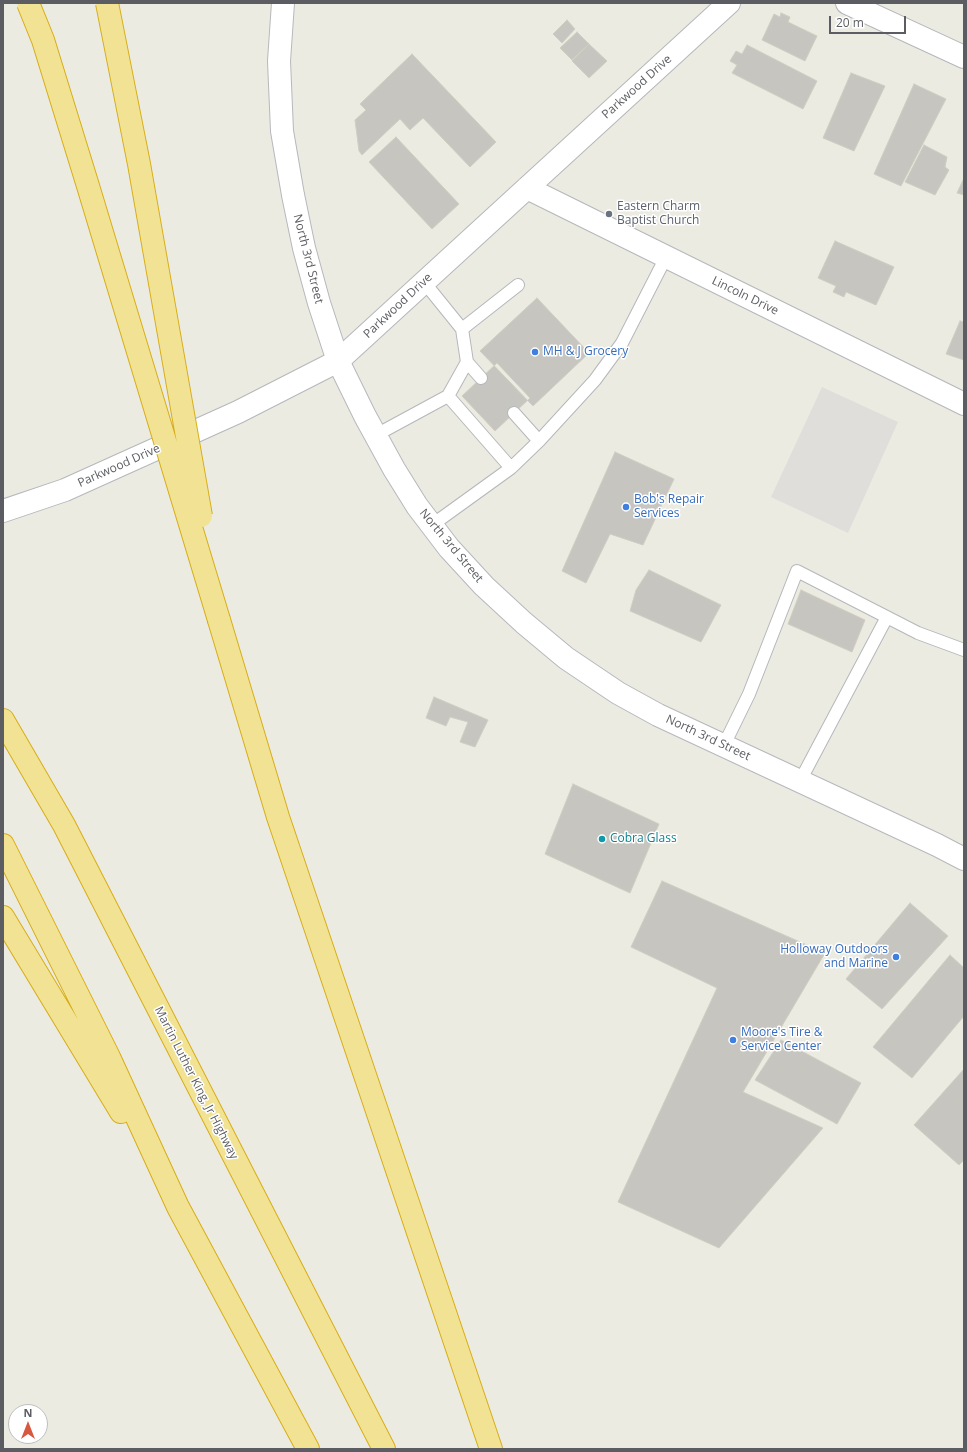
<!DOCTYPE html>
<style>
body{margin:0}
#map{position:relative;width:967px;height:1452px;overflow:hidden;background:#ecebe2;font-family:"Open Sans",sans-serif}
canvas{display:block}
.frame{position:absolute;inset:0;border:4px solid #5b5d62;pointer-events:none}
.north{position:absolute;left:8px;top:1404px;width:40px;height:40px;box-sizing:border-box;background:#fff;border:1px solid #bdbec0;border-radius:50%;rotate:0deg;font-size:11px;font-weight:700;line-height:16px;text-align:center;color:#5b5d62}
.north::after{content:'';display:block;margin:auto;width:14px;height:18px;background:#d7583e;clip-path:polygon(50% 0,100% 100%,50% 72%,0 100%)}
.scale{position:absolute;left:829px;top:16px;width:77px;height:18px;box-sizing:border-box;border:2px solid #5b5d62;border-top:0;padding-left:5px;font-size:12px;line-height:14px;white-space:nowrap;color:#5b5d62;-webkit-text-stroke:3px #fff;paint-order:stroke}
</style>
<div id="map">
<canvas width="967" height="1452"></canvas>
<div class="frame"></div>
<div class="north">N</div>
<div class="scale">20 m</div>
</div>
<script>
const ctx = document.querySelector('canvas').getContext('2d');
ctx.lineJoin = 'round';
function paint(path, color) { ctx.fillStyle = color; ctx.fill(path, 'evenodd'); }
const shape = rows => new Path2D(rows.map(r => 'M' + r).join(''));
function stroke(path, color, width, dash) { ctx.strokeStyle = color; ctx.lineWidth = width; ctx.lineCap = dash ? 'butt' : 'round'; ctx.setLineDash(dash || []); ctx.stroke(path); }
function drawText(font, color, halo, rows, align = 'center') {
  ctx.font = font + ' "Open Sans",sans-serif'; ctx.lineWidth = 3; ctx.setLineDash([]); ctx.textBaseline = 'middle'; ctx.strokeStyle = halo; ctx.fillStyle = color; for (const [text, x, y, turn = 0] of rows) {
    ctx.save(); ctx.translate(x, y); ctx.rotate((+turn || 0) * Math.PI / 180); ctx.textAlign = isNaN(turn) ? turn : align; if (halo) ctx.strokeText(text, 0, 0); ctx.fillText(text, 0, 0); ctx.restore();
  }
}
const industrial = shape([
 [822,387,898,422,848,533,771,497]
]);
const building = shape([
 [781,13,790,17,788,22,817,36,805,61,762,40,774,14,780,17,781,13],
 [567,20,575,29,562,43,553,34,567,20],
 [577,32,589,44,572,60,560,48,577,32],
 [589,44,607,61,589,78,572,61,589,44],
 [747,45,817,81,803,109,732,73,737,65,730,61,736,51,742,54,747,45],
 [412,54,496,142,470,167,423,118,410,130,400,119,362,155,359,151,355,120,366,110,360,104,412,54],
 [851,73,885,86,854,151,823,138,851,73],
 [914,84,946,99,901,186,874,174,914,84],
 [396,137,459,204,432,229,369,162,396,137],
 [924,145,947,157,945,167,949,170,935,195,905,182,924,145],
 [964,178,964,195,957,193,964,178],
 [835,241,894,267,876,305,846,292,844,297,833,292,836,286,818,278,835,241],
 [537,298,589,353,533,406,480,351,537,298],
 [960,321,964,322,964,360,946,354,960,321],
 [497,363,530,398,495,431,462,396,497,363],
 [615,452,674,479,643,545,610,534,586,583,562,571,615,452],
 [649,570,721,605,701,642,630,611,636,590,649,570],
 [801,590,865,620,852,652,788,624,801,590],
 [434,697,488,720,475,747,460,742,468,722,450,717,446,726,426,718,434,697],
 [573,784,659,824,630,893,545,854,573,784],
 [662,881,825,953,743,1092,823,1128,719,1248,618,1202,717,988,631,947,662,881],
 [910,903,948,936,882,1009,846,979,910,903],
 [950,955,964,968,964,1016,912,1078,873,1047,950,955],
 [781,1040,861,1083,837,1124,755,1080,781,1040],
 [964,1069,964,1160,959,1165,914,1125,964,1069]
]);
const lane = shape([
 [462,329,518,285],
 [467,362,481,378],
 [448,396,511,468],
 [514,413,539,441],
 [376,435,448,396,467,362,462,329,424,282],
 [432,525,511,468,539,441,595,380,622,343,666,257],
 [724,745,749,694,797,571,918,633,964,650],
 [800,781,887,617]
]);
const street = shape([
 [847,3,964,57],
 [527,188,964,404],
 [3,511,65,490,238,412,338,361,729,3]
]);
const secondary = shape([
 [283,3,279,61,282,131,293,195,304,248,319,303,338,361,365,416,394,469,417,506,449,548,484,586,524,623,566,658,618,693,658,715,937,845,964,859]
]);
const highway = shape([
 [219,620,278,817,491,1449],
 [3,720,64,825,384,1449],
 [3,845,109,1057,178,1207,308,1449],
 [3,917,121,1112]
]);
const highwayBridge = shape([
 [28,3,43,40,88,186,219,620],
 [107,3,139,164,201,516]
]);
const markers = [
 [609,214,4,"#6b7280"],
 [535,352,4,"#3f7fe0"],
 [626,507,4,"#3f7fe0"],
 [602,839,4,"#0f9aa8"],
 [896,957,4,"#3f7fe0"],
 [733,1040,4,"#3f7fe0"]
];
const streetNames = [
 ["Parkwood Drive",637,87,-42],
 ["North 3rd Street",308,259,76],
 ["Lincoln Drive",745,296,26],
 ["Parkwood Drive",398,306,-43],
 ["Parkwood Drive",119,466,-24],
 ["North 3rd Street",451,546,50],
 ["North 3rd Street",708,738,25],
 ["Martin Luther King, Jr Highway",196,1083,63]
];
const worshipNames = [
 ["Eastern Charm",617,207],
 ["Baptist Church",617,221]
];
const shopNames = [
 ["MH & J Grocery",543,352],
 ["Bob's Repair",634,500],
 ["Services",634,514],
 ["Holloway Outdoors",888,950,"right"],
 ["and Marine",888,964,"right"],
 ["Moore's Tire &",741,1033],
 ["Service Center",741,1047]
];
const cultureNames = [
 ["Cobra Glass",610,839]
];
paint(industrial, '#dfdeda');
paint(building, '#c7c5c0');
stroke(building, '#d0cdc1', 1);
stroke(lane, '#b5b7bb', 14);
stroke(street, '#b5b7bb', 24);
stroke(secondary, '#b6b8bd', 24);
stroke(highway, '#d7ad17', 24);
stroke(lane, '#fff', 12);
stroke(street, '#fff', 22);
stroke(secondary, '#fff', 22);
stroke(highway, '#f2e394', 22);
stroke(highwayBridge, '#d7ad17', 24, []);
stroke(highwayBridge, '#f2e394', 22);
for (const [x, y, r, color] of markers) { const dot = new Path2D(); dot.arc(x, y, r, 0, 2 * Math.PI); ctx.fillStyle = color; ctx.fill(dot); stroke(dot, '#fff', 1.5); }
drawText('12px', '#5b5d62', '#fff', streetNames);
drawText('12px', '#5b616d', '#fff', worshipNames, 'left');
drawText('12px', '#366cbe', '#fff', shopNames, 'left');
drawText('12px', '#0d838f', '#fff', cultureNames, 'left');
</script>
